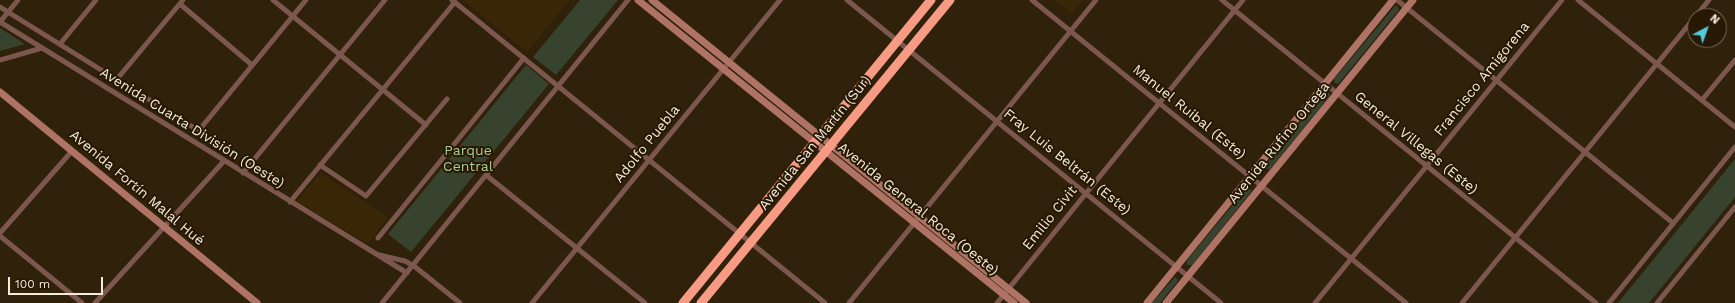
<!DOCTYPE html>
<meta charset="utf-8">
<style>
body{margin:0}
#map{position:relative;width:1735px;height:303px;overflow:hidden;background:#30210a;font-family:"Work Sans",sans-serif}
canvas{display:block}
.north{position:absolute;left:1687px;top:8px;width:40px;height:40px;box-sizing:border-box;background:#261802;border:1px solid #796c5a;border-radius:50%;rotate:41deg;font-size:11px;font-weight:700;line-height:16px;text-align:center;color:#f5ebdd}
.north::after{content:'';display:block;margin:auto;width:14px;height:18px;background:#52cbda;clip-path:polygon(50% 0,100% 100%,50% 72%,0 100%)}
.scale{position:absolute;left:8px;top:277px;width:95px;height:18px;box-sizing:border-box;border:2px solid #f5ebdd;border-top:0;padding-left:5px;font-size:12px;line-height:14px;white-space:nowrap;color:#f5ebdd;-webkit-text-stroke:3px #261802;paint-order:stroke}
</style>
<div id="map">
<canvas width="1735" height="303"></canvas>
<div class="north">N</div>
<div class="scale">100 m</div>
</div>
<script>
const ctx = document.querySelector('canvas').getContext('2d');
ctx.lineJoin = 'round';
function paint(path, color) { ctx.fillStyle = color; ctx.fill(path, 'evenodd'); }
const shape = rows => new Path2D(rows.map(r => 'M' + r).join(''));
function stroke(path, color, width, dash) { ctx.strokeStyle = color; ctx.lineWidth = width; ctx.lineCap = dash ? 'butt' : 'round'; ctx.setLineDash(dash || []); ctx.stroke(path); }
function drawText(font, color, halo, rows, align = 'center') {
  ctx.font = font + ' "Work Sans",sans-serif'; ctx.lineWidth = 4; ctx.setLineDash([]); ctx.textBaseline = 'middle'; ctx.strokeStyle = halo; ctx.fillStyle = color; for (const [text, x, y, turn = 0] of rows) {
    ctx.save(); ctx.translate(x, y); ctx.rotate((+turn || 0) * Math.PI / 180); ctx.textAlign = isNaN(turn) ? turn : align; if (halo) ctx.strokeText(text, 0, 0); ctx.fillText(text, 0, 0); ctx.restore();
  }
}
const built = shape([
 [463,0,569,0,527,52],
 [1055,0,1083,0,1072,14],
 [320,173,388,217,369,242,365,242,297,201]
]);
const green = shape([
 [580,0,618,0,556,75,533,57],
 [1396,5,1399,9,1398,11,1339,83,1335,84,1334,79],
 [0,28,25,44,0,51],
 [526,65,549,84,411,252,388,234],
 [1326,91,1330,94,1329,97,1270,169,1265,169,1265,165],
 [1735,159,1735,197,1649,303,1618,303],
 [1248,187,1251,190,1251,192,1192,265,1187,265,1187,260],
 [1175,277,1178,280,1177,282,1160,303,1152,303]
]);
const street = shape([
 [273,0,426,125],
 [452,0,825,303],
 [847,0,1221,303],
 [1032,0,1406,303],
 [1222,0,1596,303],
 [1397,0,1673,223],
 [1578,0,1735,127],
 [180,4,252,65],
 [0,7,196,129,200,129,306,0],
 [1696,16,1709,0],
 [0,22,407,273],
 [0,22,18,0],
 [60,44,96,0],
 [0,60,42,48],
 [117,79,183,0],
 [1702,100,1735,60],
 [320,165,366,196,447,99],
 [243,173,385,0],
 [486,175,645,303],
 [290,202,455,2],
 [0,233,72,151],
 [0,236,82,303],
 [378,238,524,58],
 [379,255,405,261,414,266,460,303],
 [95,303,224,161],
 [382,303,628,0],
 [532,303,780,0],
 [849,303,1096,0],
 [997,303,1243,0],
 [1315,303,1562,0],
 [1462,303,1695,17],
 [1609,303,1735,147],
 [1657,303,1735,207]
]);
const secondary = shape([
 [638,0,1014,303],
 [652,0,1026,303],
 [0,92,257,303],
 [1147,303,1393,0],
 [1166,303,1413,0]
]);
const highway = shape([
 [683,303,931,0],
 [701,303,950,0]
]);
const streetNames = [
 ["Francisco Amigorena",1482,79,-51],
 ["Manuel Ruibal (Este)",1189,112,39],
 ["Avenida Cuarta División (Oeste)",192,128,32],
 ["Avenida San Martín (Sur)",815,143,-51],
 ["Avenida Rufino Ortega",1279,143,-51],
 ["General Villegas (Este)",1416,143,39],
 ["Adolfo Puebla",647,144,-51],
 ["Fray Luis Beltrán (Este)",1067,162,39],
 ["Avenida Fortín Malal Hué",137,188,40],
 ["Avenida General Roca (Oeste)",918,209,39],
 ["Emilio Civit",1050,218,-51]
];
const parkNames = [
 ["Parque",468,151],
 ["Central",468,167]
];
paint(built, '#3a2708');
paint(green, '#38432f');
stroke(street, '#7c574e', 5);
stroke(secondary, '#ae7364', 7);
stroke(highway, '#f89b85', 9);
drawText('14px', '#f5ebdd', '#261802', streetNames);
drawText('14px', '#abcb91', '#261802', parkNames);
</script>
